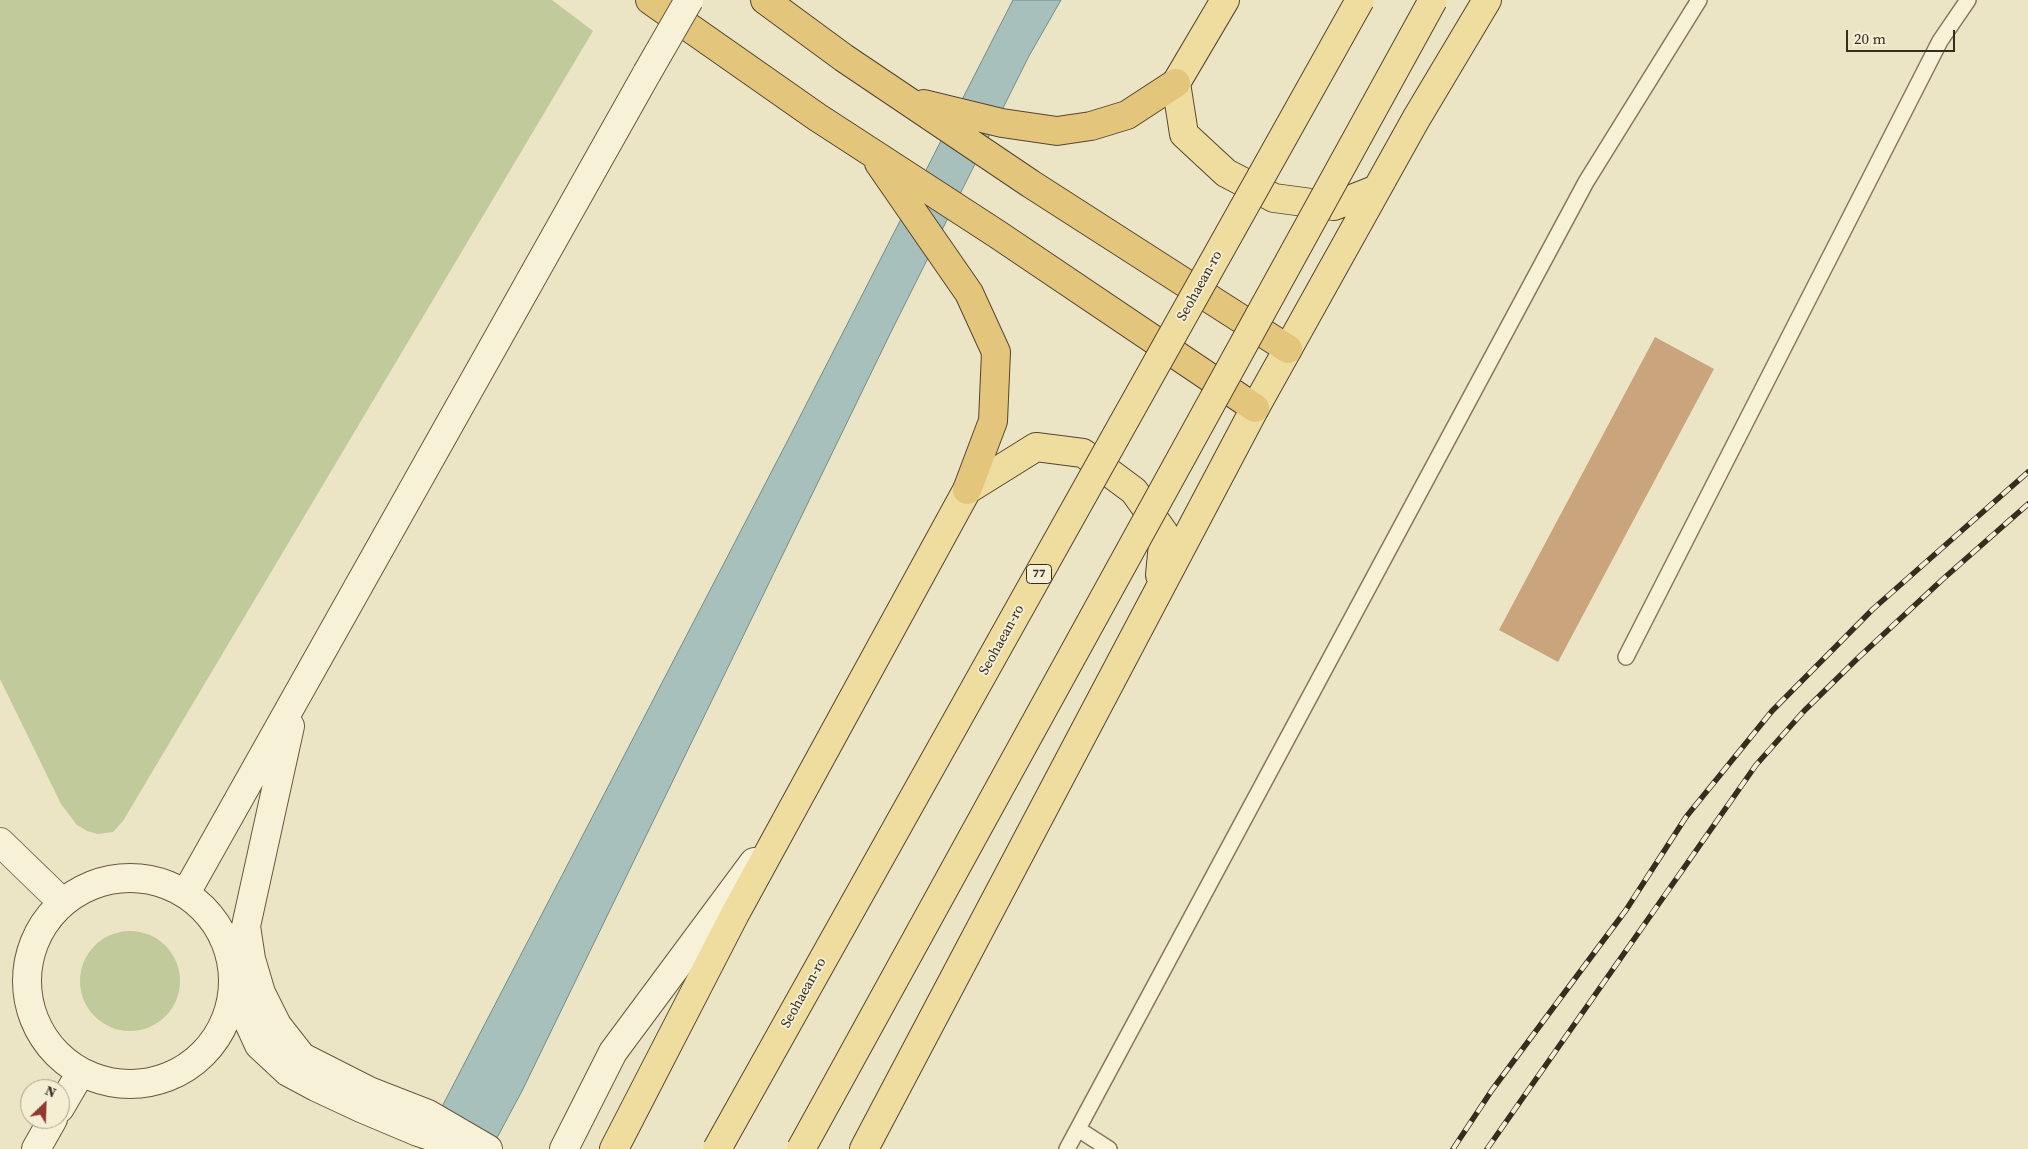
<!DOCTYPE html>
<style>
body{margin:0}
#map{position:relative;width:2028px;height:1149px;overflow:hidden;background:#ece5c5;font-family:"Source Serif 4",serif}
canvas{display:block}
.north{position:absolute;left:20px;top:1079px;width:50px;height:50px;box-sizing:border-box;background:#f4eed5;border:1px solid #a8a18c;border-radius:50%;rotate:24deg;font-size:14px;font-weight:700;line-height:20px;text-align:center;color:#372d1f}
.north::after{content:'';display:block;margin:auto;width:18px;height:22px;background:#93382f;clip-path:polygon(50% 0,100% 100%,50% 72%,0 100%)}
.scale{position:absolute;left:1846px;top:30px;width:109px;height:22px;box-sizing:border-box;border:2px solid #372d1f;border-top:0;padding-left:6px;font-size:15px;line-height:18px;white-space:nowrap;color:#372d1f;-webkit-text-stroke:4px #f4eed5;paint-order:stroke}
</style>
<div id="map">
<canvas width="2028" height="1149"></canvas>
<div class="north">N</div>
<div class="scale">20 m</div>
</div>
<script>
const ctx = document.querySelector('canvas').getContext('2d');
ctx.lineJoin = 'round';
function paint(path, color) { ctx.fillStyle = color; ctx.fill(path, 'evenodd'); }
const shape = rows => new Path2D(rows.map(r => 'M' + r).join(''));
function stroke(path, color, width, dash) { ctx.strokeStyle = color; ctx.lineWidth = width; ctx.lineCap = dash ? 'butt' : 'round'; ctx.setLineDash(dash || []); ctx.stroke(path); }
function drawText(font, color, halo, rows, align = 'center') {
  ctx.font = font + ' "Source Serif 4",serif'; ctx.lineWidth = 4; ctx.setLineDash([]); ctx.textBaseline = 'middle'; ctx.strokeStyle = halo; ctx.fillStyle = color; for (const [text, x, y, turn = 0] of rows) {
    ctx.save(); ctx.translate(x, y); ctx.rotate((+turn || 0) * Math.PI / 180); ctx.textAlign = isNaN(turn) ? turn : align; if (halo) ctx.strokeText(text, 0, 0); ctx.fillText(text, 0, 0); ctx.restore();
  }
}
const green = shape([
 [0,0,552,0,593,31,123,821,113,832,98,834,87,831,77,825,61,804,0,679],
 '80 981a50 50 0 1 1 100 0a50 50 0 1 1-100 0Z'
]);
const water = shape([
 [1013,0,1061,0,1029,56,891,332,522,1091,491,1149,420,1149,789,438,1013,0]
]);
const building = shape([
 [1655,337,1714,369,1558,662,1499,630]
]);
const service = shape([
 [1626,657,1940,41,1968,0],
 [1078,1129,1109,1149],
 [1067,1149,1586,182,1699,0]
]);
const tertiary = shape([
 [0,842,62,902]
]);
const secondary = shape([
 [290,726,246,926,251,959,261,993,277,1025,302,1057,369,1091,428,1114,488,1149],
 '27 981a103 103 0 1 1 206 0a103 103 0 1 1-206 0Z',
 [186,893,647,73],
 [235,982,248,1021,259,1045,288,1072,316,1087,361,1108,418,1132,458,1145],
 [60,1108,81,1072],
 [36,1149,53,1119],
 [564,1149,613,1052,754,862]
]);
const primary = shape([
 [1225,0,1176,83,1184,134,1226,173,1274,198,1334,206,1377,189],
 [614,1149,735,914,967,490,1036,447,1083,453,1134,491,1164,533,1160,575],
 [864,1149,1255,408,1416,119,1487,0]
]);
const trunk = shape([
 [650,0,817,117,997,234,1255,408],
 [765,0,844,58,1031,184,1288,349],
 [924,104,1002,123,1057,131,1091,126,1127,115,1176,83],
 [879,163,969,293,996,352,993,421,967,490]
]);
const rail = shape([
 [1453,1149,1492,1090,1626,910,1686,817,1772,711,1873,609,2028,472],
 [1487,1149,1756,765,1804,711,1858,658,1943,579,2028,504]
]);
const secondaryBridge = shape([
 [647,73,689,0]
]);
const primaryBridge = shape([
 [717,1149,1360,0],
 [801,1149,1433,0]
]);
const shields = [
 [1039,574,25]
];
const shieldNames = [
 ["77",1039,574]
];
const streetNames = [
 ["Seohaean-ro",1200,286,-61],
 ["Seohaean-ro",1002,640,-61],
 ["Seohaean-ro",804,993,-61]
];
paint(green, '#c0ca9a');
paint(water, '#a7c0bb');
stroke(water, '#6e8e89', 1);
paint(building, '#c9a47d');
stroke(service, '#87775c', 18);
stroke(tertiary, '#87775c', 30);
stroke(secondary, '#69583f', 30);
stroke(primary, '#554530', 30);
stroke(trunk, '#554530', 30);
stroke(service, '#f7f1d8', 15);
stroke(tertiary, '#f7f1d8', 28);
stroke(secondary, '#f7f1d8', 28);
stroke(primary, '#eedd9f', 28);
stroke(trunk, '#e3c57c', 28);
stroke(rail, '#372d1f', 5.5);
stroke(rail, '#f4eed5', 4, [11]);
stroke(secondaryBridge, '#69583f', 30, []);
stroke(primaryBridge, '#554530', 30, []);
stroke(secondaryBridge, '#f7f1d8', 28);
stroke(primaryBridge, '#eedd9f', 28);
for (const [x, y, w] of shields) { const box = new Path2D(); box.roundRect(x - w / 2, y - 9.5, w, 19, 4); ctx.fillStyle = '#f4eed5'; ctx.fill(box); stroke(box, '#372d1f', 1); }
drawText('bold 12px', '#372d1f', null, shieldNames);
drawText('14px', '#372d1f', '#f4eed5', streetNames);
</script>
